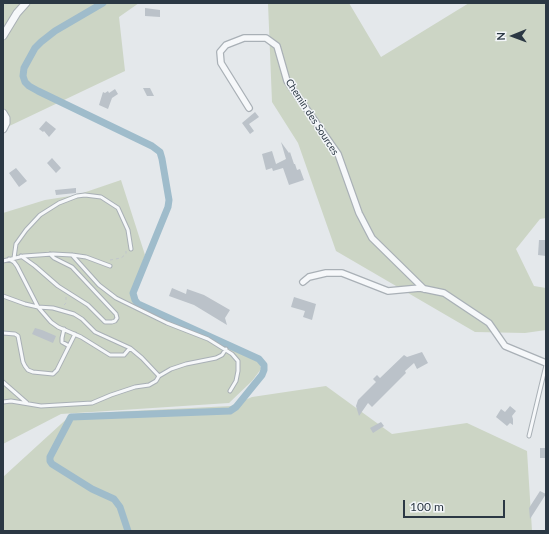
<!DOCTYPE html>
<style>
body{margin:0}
#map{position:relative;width:549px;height:534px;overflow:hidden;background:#e4e8eb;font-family:Lato,sans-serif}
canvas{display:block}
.frame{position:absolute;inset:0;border:4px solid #2b3844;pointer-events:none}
.north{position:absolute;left:493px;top:16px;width:40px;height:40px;-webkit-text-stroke:3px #f3f6f9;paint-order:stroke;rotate:269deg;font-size:11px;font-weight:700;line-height:16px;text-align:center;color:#2b3844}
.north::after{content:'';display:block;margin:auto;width:14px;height:18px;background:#2b3844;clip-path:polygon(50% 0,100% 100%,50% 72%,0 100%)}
.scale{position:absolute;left:403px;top:500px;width:102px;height:18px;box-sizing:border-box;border:2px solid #2b3844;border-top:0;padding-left:5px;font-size:12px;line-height:14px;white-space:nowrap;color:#2b3844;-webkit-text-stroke:3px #f3f6f9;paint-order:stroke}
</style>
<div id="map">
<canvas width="549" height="534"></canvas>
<div class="frame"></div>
<div class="north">N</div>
<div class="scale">100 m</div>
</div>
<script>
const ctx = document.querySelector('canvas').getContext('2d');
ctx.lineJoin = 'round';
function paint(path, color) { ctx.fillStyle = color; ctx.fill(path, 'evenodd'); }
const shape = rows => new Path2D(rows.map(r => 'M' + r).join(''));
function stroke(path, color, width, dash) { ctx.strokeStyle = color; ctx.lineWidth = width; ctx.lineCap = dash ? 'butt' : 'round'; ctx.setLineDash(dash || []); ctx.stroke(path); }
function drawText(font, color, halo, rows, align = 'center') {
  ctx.font = font + ' Lato,sans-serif'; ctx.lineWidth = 3; ctx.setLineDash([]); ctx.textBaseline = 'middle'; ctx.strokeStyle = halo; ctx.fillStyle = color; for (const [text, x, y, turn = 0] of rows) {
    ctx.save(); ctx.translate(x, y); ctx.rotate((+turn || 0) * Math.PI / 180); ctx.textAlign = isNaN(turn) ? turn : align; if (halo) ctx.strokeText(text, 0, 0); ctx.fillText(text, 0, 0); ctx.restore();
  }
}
const green = shape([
 [3,3,139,3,119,17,125,71,3,129],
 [268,3,349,3,381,57,469,3,546,3,546,218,540,219,516,249,534,286,546,288,546,330,525,333,475,332,336,251,298,143,272,102],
 [121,180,145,255,132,292,131,297,135,305,247,355,259,361,261,369,252,381,229,403,61,414,3,444,3,213,45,200,77,195],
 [326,386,392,434,467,423,527,451,532,531,3,531,3,477,72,414,231,406,252,397]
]);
const canal = shape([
 [103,3,55,31,41,42,35,48,24,68,23,76,25,82,29,86,38,91,152,146,160,152,162,159,169,200,168,207,133,293,135,300,138,304,259,359,264,365,264,370,262,375,236,407,230,411,71,417,50,457,50,461,52,464,92,489,114,499,120,507,128,531]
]);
const building = shape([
 [145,8,160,10,160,17,145,16],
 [143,88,150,88,154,96,147,96],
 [115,89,118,94,112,98,108,109,99,105,103,92,105,93,108,91,109,93],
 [255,112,259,117,249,124,254,131,250,134,242,123],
 [46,121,56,129,49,137,44,131,43,132,39,129],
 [281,142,289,153,290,152,294,164,295,164,297,170,300,169,304,180,289,185,283,168,273,171,272,168,266,170,262,154,272,151,276,164,286,159],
 [52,158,61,168,56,173,47,163],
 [16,168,27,181,19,187,9,173],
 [76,188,76,193,56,195,55,190],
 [539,240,546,240,546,256,538,255],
 [172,288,186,294,187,289,204,295,230,310,225,318,227,325,194,305,169,296],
 [294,297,316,304,312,320,303,317,305,311,291,307],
 [35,328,42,330,56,336,53,343,32,334],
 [422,352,428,363,417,369,414,363,405,371,406,373,372,407,368,403,359,416,356,406,358,400,376,382,373,379,377,375,380,378,404,355,407,357],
 [510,406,516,411,512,416,513,419,513,425,510,423,507,426,496,417,501,409,505,412],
 [381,422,384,426,373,433,370,428],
 [540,448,546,448,546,458,540,458],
 [540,491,546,494,530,519,529,508]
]);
const path = shape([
 [110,260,121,258,126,254,126,251],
 [64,305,66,303,66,297]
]);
const service = shape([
 [72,255,99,285,116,298,167,323,208,339,232,354,238,361,238,371,236,381,230,391],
 [21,256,35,266,58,286,88,305,105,322,112,322,115,321,117,318,116,314,72,267,54,258,50,254],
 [14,258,16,244,26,230,40,215,59,203,77,196,85,195,101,197,118,208,128,230,131,249],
 [9,259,14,262,17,266,38,307,51,322,58,327,81,337,110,355,124,355,130,348],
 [3,261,24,256,53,254,72,255,86,257,110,266],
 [3,296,25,304,38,307,53,308,74,314,82,319,95,332,130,348,142,358,159,376],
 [64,329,62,338,62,342,69,346],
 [3,333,15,334,18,336,23,362,25,366,28,370,33,372,53,374,57,370,75,334],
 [3,382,27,403],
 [3,402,11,401,41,406,92,403,111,395,135,387,149,385,156,381,159,376,171,369,186,364,216,358,222,355,226,349],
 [529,436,546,365]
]);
const minor = shape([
 [249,108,221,63,220,52,226,45,244,38,266,38,277,46,287,81,338,154,359,213,372,238,424,289],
 [303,282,309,277,326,273,342,273,388,291,420,288,444,293,489,323,505,346,546,363]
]);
const tertiary = shape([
 [3,36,17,13,26,3],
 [3,113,6,118,6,123,3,129]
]);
const streetNames = [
 ["Chemin des Sources",312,117,57]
];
paint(green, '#ccd5c5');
stroke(canal, '#9fbccb', 7);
paint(building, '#bbc2c9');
stroke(service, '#a9b0b6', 5);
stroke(minor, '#a9b0b6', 8);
stroke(tertiary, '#a9b0b6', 9);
stroke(path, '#c1c6cb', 1, [3, 3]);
stroke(service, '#f6f8fa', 3);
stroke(minor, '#f6f8fa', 5.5);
stroke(tertiary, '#f6f8fa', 7);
drawText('10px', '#2b3844', '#f3f6f9', streetNames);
</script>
